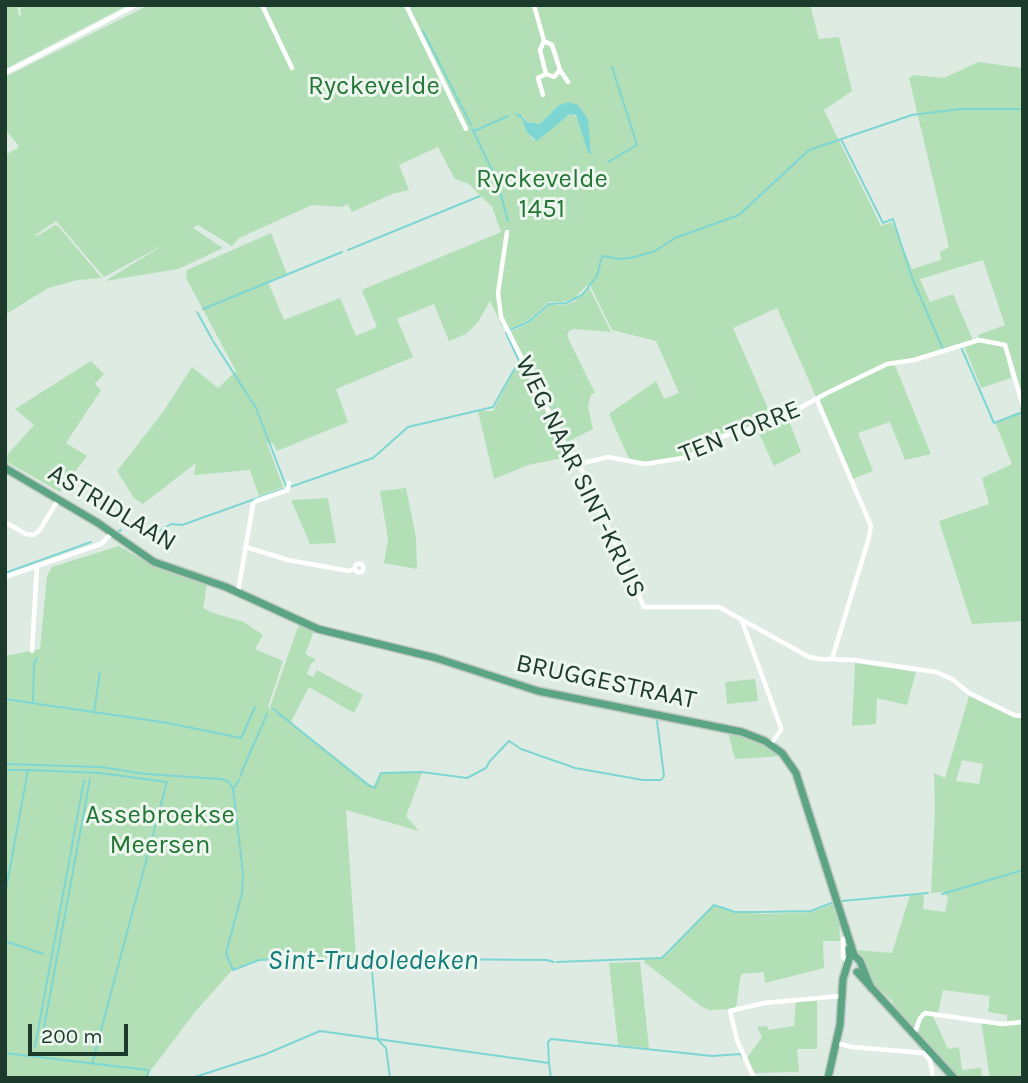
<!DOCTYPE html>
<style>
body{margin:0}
#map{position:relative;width:1028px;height:1083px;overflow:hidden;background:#ddebe2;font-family:Karla,sans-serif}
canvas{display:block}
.frame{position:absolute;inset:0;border:7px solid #1d3b2d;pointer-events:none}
.scale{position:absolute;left:28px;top:1024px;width:100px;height:32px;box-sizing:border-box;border:4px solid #1d3b2d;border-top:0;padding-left:9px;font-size:21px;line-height:24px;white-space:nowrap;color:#1d3b2d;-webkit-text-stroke:5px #edf7f0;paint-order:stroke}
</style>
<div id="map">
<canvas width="1028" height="1083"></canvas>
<div class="frame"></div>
<div class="scale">200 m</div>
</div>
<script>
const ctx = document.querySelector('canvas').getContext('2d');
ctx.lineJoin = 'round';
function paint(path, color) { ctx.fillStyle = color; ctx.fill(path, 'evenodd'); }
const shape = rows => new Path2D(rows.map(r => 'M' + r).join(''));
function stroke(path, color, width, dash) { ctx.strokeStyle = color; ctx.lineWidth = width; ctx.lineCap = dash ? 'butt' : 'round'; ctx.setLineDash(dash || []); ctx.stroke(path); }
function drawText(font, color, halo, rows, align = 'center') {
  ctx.font = font + ' Karla,sans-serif'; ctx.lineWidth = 6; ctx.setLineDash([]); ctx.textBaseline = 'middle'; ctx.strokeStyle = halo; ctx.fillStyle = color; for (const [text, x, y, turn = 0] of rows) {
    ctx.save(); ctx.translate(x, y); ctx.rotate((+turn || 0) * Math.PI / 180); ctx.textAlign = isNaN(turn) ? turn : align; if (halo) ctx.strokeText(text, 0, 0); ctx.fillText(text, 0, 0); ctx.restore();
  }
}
const green = shape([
 [5,5,17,5,19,16,21,15,20,5,128,5,5,69],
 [149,5,810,5,819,39,839,37,852,91,824,110,881,226,892,222,912,269,941,260,940,252,949,247,909,78,914,75,944,78,978,62,1023,68,1023,404,1004,345,1011,378,981,388,964,346,950,349,949,347,910,361,892,362,817,399,777,308,733,328,773,420,717,436,692,455,648,463,630,461,609,414,656,381,664,399,679,393,656,341,612,330,590,285,586,286,574,299,561,302,549,302,527,321,508,330,502,326,490,301,478,322,466,334,449,341,434,304,397,319,413,357,336,389,348,422,277,451,273,443,267,443,283,487,259,496,250,470,194,475,196,463,143,504,134,498,117,471,163,412,192,367,218,388,236,371,186,278,187,270,271,233,287,274,268,282,284,320,340,298,356,336,377,327,362,291,364,289,501,232,492,207,469,184,455,179,438,147,399,165,409,190,392,194,352,212,348,204,342,207,312,205,239,238,232,246,198,225,193,228,223,248,178,269,105,281,165,244,104,277,56,221,35,235,37,236,55,225,58,226,102,278,78,280,48,288,5,315,5,155,18,148,18,145,5,129,5,77],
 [559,105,578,105,587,119,591,153,588,153,578,119,572,113,554,126,541,138,534,140,527,133,522,115,527,122,540,124],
 [983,260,1005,325,978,335,978,338,973,340,953,294,930,302,920,279],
 [589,287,611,332,574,329,569,331,567,336,595,393,591,394,588,407,593,429,565,443,571,456,568,457,528,465,494,479,478,411,493,411,521,358,510,332,527,324,551,304,562,305,574,302],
 [91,361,104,374,95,384,101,390,66,443,87,456,60,492,7,462,8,454,34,425,15,409],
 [894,363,931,454,905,460,890,422,858,433,873,471,853,479,819,402,820,398],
 [1023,407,1023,621,972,624,939,521,989,504,982,478,1012,464,995,422,1021,411,1020,408],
 [787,416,801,452,774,466,756,427],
 [406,488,416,537,417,569,384,563,388,539,380,491],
 [328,498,336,543,310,544,291,500],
 [119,546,155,567,207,585,203,608,213,613,244,622,263,635,255,649,283,661,268,707,286,719,270,707,299,624,314,631,305,654,316,660,311,664,307,674,313,677,317,670,363,695,354,713,309,687,291,722,373,787,380,773,422,773,406,816,419,831,346,810,356,957,259,959,233,969,195,1012,145,1078,5,1077,5,656,40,649,47,576,52,567],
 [855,663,916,672,907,705,877,698,876,724,852,726],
 [755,679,758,701,727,704,725,682],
 [969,696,1014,717,1023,719,1023,1022,1007,1023,1007,1015,988,1012,990,996,943,990,938,1013,924,1012,916,1031,892,1005,893,1002,874,984,864,960,857,950,892,953,910,895,924,895,923,909,945,912,948,898,944,892,931,893,935,810,934,773,945,778],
 [962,760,983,764,979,784,956,781],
 [728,732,758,740,782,756,735,759],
 [835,903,839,916,840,941,823,941,824,968,765,983,764,972,741,974,736,1007,728,1009,710,1010,702,1007,644,962,646,959,665,957,711,907,716,905,737,912,764,914,813,912],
 [640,962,649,1048,618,1045,609,963],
 [817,998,817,1049,797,1049,799,1072,754,1073,747,1058,762,1037,757,1027,767,1026,768,1030,794,1026,796,1000],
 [932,1014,948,1049,959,1047,962,1070,981,1068,982,1078,960,1078,918,1033,923,1015],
 [981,1021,1023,1023,1023,1078,990,1078]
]);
const water = shape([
 [569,102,578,105,588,119,591,154,588,153,576,115,570,114,537,141,527,133,522,119,513,113,520,114,527,122,540,124,559,105]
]);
const stream = shape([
 [423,31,471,125],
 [472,128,497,181,508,221],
 [474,131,508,116],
 [841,139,883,223,893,219,912,278,943,349],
 [608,162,637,145,612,67],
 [348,250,480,196],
 [203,309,342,252],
 [197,312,212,339],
 [510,330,528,322,549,304,566,303,582,295,597,276,602,256,620,259,635,257,655,251,675,238,739,215,809,150,912,115,961,109,1023,109],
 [213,341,256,408,286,486],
 [961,347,994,423,1023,412],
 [290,487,373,458,408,427,493,407,519,361,506,333],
 [119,531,121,530],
 [139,533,152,535,171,524,182,525,283,489],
 [5,573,91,542],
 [5,699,168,723,241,738,255,707],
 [33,701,34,663,37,658],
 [272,708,368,785,375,788,381,773,422,772,467,778,486,768,490,761,509,741,521,749,575,768,643,780,661,780,664,776,657,721],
 [94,712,100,672],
 [5,764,101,767,146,774,221,779,228,781,233,789,243,873,242,893,226,953,233,970,259,960,294,958,547,960,554,962],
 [5,770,28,770,5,895],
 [28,770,100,773,167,782,92,1064],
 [240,776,267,714],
 [234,788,239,780],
 [942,894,1023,870],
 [842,901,928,893],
 [5,941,43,954],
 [367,959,372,971,378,1040,386,1048,390,1078],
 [557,962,662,958,714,905,735,912,762,912,811,911,834,902],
 [41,1044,90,779],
 [35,1047,84,780],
 [5,1053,147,1070],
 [549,1063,548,1042,551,1039,712,1056,741,1054,742,1057],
 [146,1078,149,1071],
 [192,1078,266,1054,320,1031,549,1063,551,1078]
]);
const minor = shape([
 [262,5,292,68],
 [406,5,466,129],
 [534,5,544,41,540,50,546,74],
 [544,41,552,45,560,70,568,82],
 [5,73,136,5],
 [546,74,554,77,560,70],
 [543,95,538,78,546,74],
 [507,232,498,293,501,317,568,450,579,464,644,607,719,607,809,657,820,659,854,660,936,672,952,679,969,693,1014,715,1023,716],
 [817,400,871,526,868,541,832,659],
 [579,464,608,457,645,464,689,457,715,438,743,431,791,413,825,394,887,364,914,360,979,340,1005,345,1023,406],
 [5,522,26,534,33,535,39,531,58,500],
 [246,547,288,560,349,571,354,569],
 '354.5 568a4.5 4.5 0 1 1 9 0a4.5 4.5 0 1 1-9 0Z',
 [5,577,101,544,112,533],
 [238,592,253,504,256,501,288,490,289,483],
 [742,621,780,725,781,730,771,744],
 [32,651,37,565],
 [847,961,843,957,843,939,849,939],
 [914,1034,920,1018,925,1013,1002,1024,1023,1022],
 [836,1043,852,1047,924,1053,930,1060,933,1078],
 [754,1078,737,1040,730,1011,764,1003,841,996]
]);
const major = shape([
 [5,468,98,523,154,562,226,587,318,629,436,658,538,691,742,732,765,741,782,753,796,773,854,955,860,961,871,988],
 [857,972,954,1078],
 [828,1078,840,1025,843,979,850,956,849,949]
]);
const parkNames = [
 ["Ryckevelde",374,87],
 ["Ryckevelde",542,180],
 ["1451",542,210],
 ["Assebroekse",160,816],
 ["Meersen",160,846]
];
const streetNames = [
 ["TEN TORRE",740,432,-22],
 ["WEG NAAR SINT-KRUIS",580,477,64],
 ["ASTRIDLAAN",112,508,31],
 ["BRUGGESTRAAT",606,682,12]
];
const waterNames = [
 ["Sint-Trudoledeken",373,961]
];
paint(green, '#b3dfb6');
paint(water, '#7ed6d3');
stroke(stream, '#7ed6d3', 2);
stroke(major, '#c0c8c4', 10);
stroke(minor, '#fff', 4.5);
stroke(major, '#5ca584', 7);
drawText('26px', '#247634', '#edf7f0', parkNames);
drawText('26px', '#1d3b2d', '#edf7f0', streetNames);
drawText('italic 28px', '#127c7a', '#edf7f0', waterNames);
</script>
